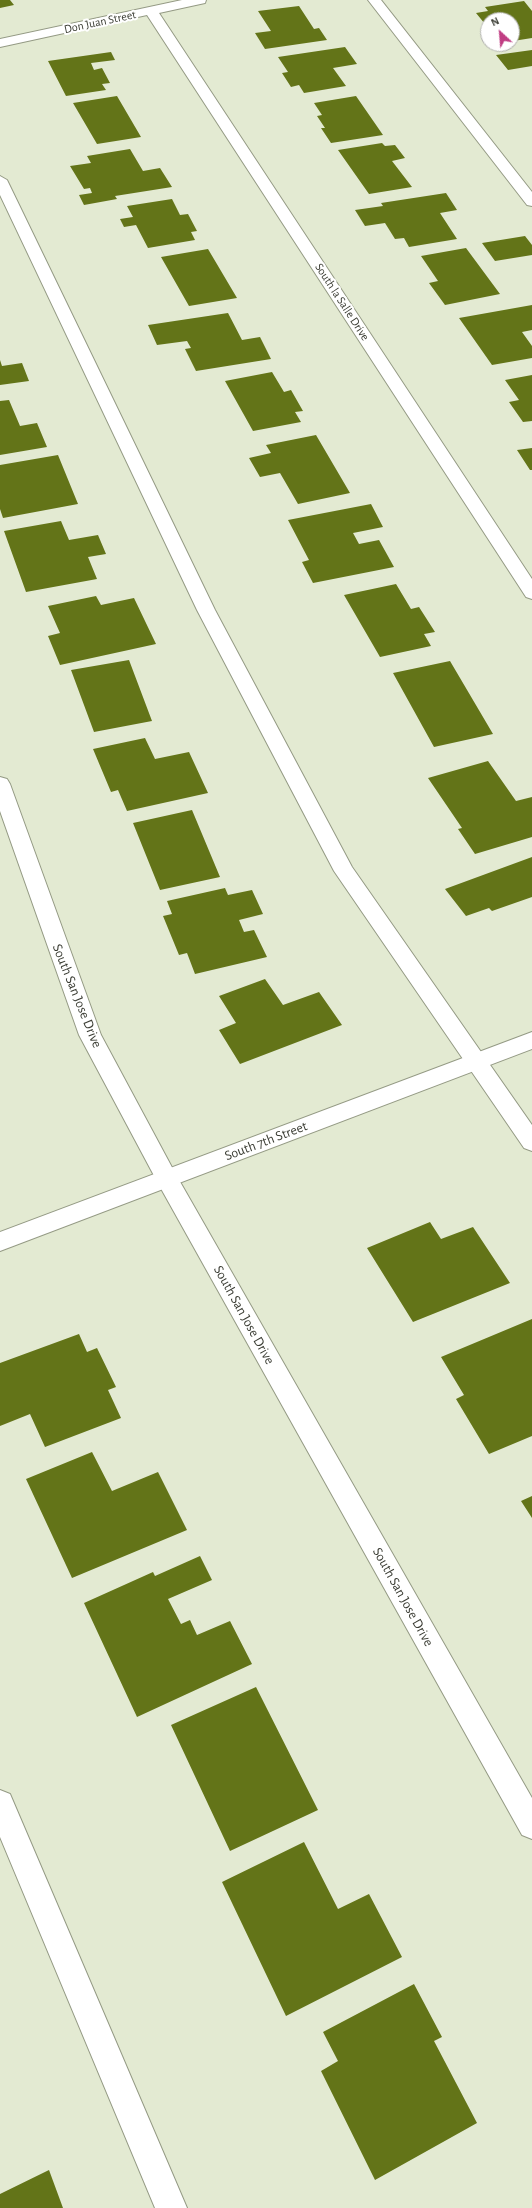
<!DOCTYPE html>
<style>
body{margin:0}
#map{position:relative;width:532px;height:2208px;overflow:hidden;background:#e3ead2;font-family:"Alegreya Sans",sans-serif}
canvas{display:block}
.north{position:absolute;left:480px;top:12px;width:40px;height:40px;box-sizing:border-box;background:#fff;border:1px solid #b1b1ae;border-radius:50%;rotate:334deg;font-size:11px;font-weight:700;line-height:16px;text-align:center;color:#3b3d34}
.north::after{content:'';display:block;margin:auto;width:14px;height:18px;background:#c03d83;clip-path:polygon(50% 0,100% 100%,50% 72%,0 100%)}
</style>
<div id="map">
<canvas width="532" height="2208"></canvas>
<div class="north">N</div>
</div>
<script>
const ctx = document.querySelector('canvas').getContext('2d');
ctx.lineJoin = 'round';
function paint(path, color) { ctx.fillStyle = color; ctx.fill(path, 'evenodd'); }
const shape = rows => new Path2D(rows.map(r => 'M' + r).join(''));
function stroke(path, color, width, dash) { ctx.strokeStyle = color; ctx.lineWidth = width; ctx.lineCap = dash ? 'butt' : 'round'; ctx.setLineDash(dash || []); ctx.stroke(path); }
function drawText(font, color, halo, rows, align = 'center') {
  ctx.font = font + ' "Alegreya Sans",sans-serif'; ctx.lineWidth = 4; ctx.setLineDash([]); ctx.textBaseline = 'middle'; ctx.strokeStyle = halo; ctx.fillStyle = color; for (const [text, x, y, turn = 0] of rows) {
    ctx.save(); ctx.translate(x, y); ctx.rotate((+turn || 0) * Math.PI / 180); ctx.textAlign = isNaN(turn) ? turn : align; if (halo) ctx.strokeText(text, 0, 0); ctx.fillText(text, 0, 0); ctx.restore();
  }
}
const building = shape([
 [0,0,10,0,14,5,0,8],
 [524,1,532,11,532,38,513,41,512,20,488,20,488,24,485,24,476,13,488,11,485,7],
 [299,6,314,29,319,28,327,40,265,49,255,33,271,31,258,11],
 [345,47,357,64,333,68,346,86,304,93,299,85,291,87,282,73,288,72,278,57],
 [532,50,532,66,508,70,496,55],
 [111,52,115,60,91,63,94,70,102,68,110,83,102,84,106,90,66,96,48,61],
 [117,96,141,137,97,144,73,103],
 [356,96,383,135,331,143,321,128,325,128,317,116,322,115,314,103],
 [382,143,385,146,395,145,405,158,392,161,412,187,369,194,338,150],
 [130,149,143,171,160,168,172,187,115,196,117,199,84,205,79,195,92,193,90,188,84,189,70,166,91,163,87,156],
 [446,193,457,210,440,213,457,239,409,247,404,238,395,239,385,223,365,226,355,210,383,206,381,203],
 [172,199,180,215,188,214,197,231,191,232,195,240,148,248,136,225,124,227,120,219,133,217,127,206],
 [525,236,532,245,532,255,495,261,482,243],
 [466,248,500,294,445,305,429,283,438,281,421,256],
 [208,249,237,298,189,306,161,257],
 [532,305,532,330,522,332,532,346,532,358,492,365,459,318],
 [228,313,242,340,260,337,271,359,196,371,185,349,191,348,187,341,157,345,148,325],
 [0,360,2,366,22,363,29,381,0,385],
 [272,372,284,392,291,390,303,411,295,412,301,422,253,431,225,381],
 [532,375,532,421,523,422,509,402,519,400,505,380],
 [9,400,20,426,37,423,47,447,0,455,0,401],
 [316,435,350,493,298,504,280,473,260,477,249,458,271,453,266,445],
 [532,448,532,470,530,470,517,450],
 [58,455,78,504,3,518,0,509,0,465],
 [371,504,383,527,353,533,359,544,379,540,394,567,313,583,302,562,309,560,288,520],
 [61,521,69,540,98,535,106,554,88,557,97,579,26,592,4,531],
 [396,584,411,609,419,607,435,632,424,634,431,646,380,657,344,595],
 [96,596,101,605,134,598,156,644,60,665,48,636,60,633,48,606],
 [129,660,152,721,94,732,71,670],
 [450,661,493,734,434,747,393,673],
 [145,738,155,759,189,752,208,793,127,811,118,790,111,792,93,749],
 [488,761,516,801,532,797,532,837,475,854,458,829,462,828,428,778],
 [192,810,220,877,160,890,133,823],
 [532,857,532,897,492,911,489,908,466,916,445,889],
 [225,888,228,895,252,890,263,914,239,920,244,932,254,930,267,957,195,974,187,953,179,955,163,916,172,914,167,901],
 [265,979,283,1005,319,992,342,1025,240,1064,219,1030,236,1023,219,996],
 [430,1222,441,1239,473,1227,510,1283,413,1322,367,1248],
 [532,1319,532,1436,489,1454,456,1399,464,1395,441,1357],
 [79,1334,87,1352,97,1348,116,1387,108,1390,121,1418,45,1447,30,1414,0,1426,0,1363],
 [92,1452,112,1491,158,1472,187,1530,72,1578,26,1479],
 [532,1496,532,1518,521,1501],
 [200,1556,212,1580,168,1599,181,1624,190,1620,197,1635,230,1621,252,1664,137,1717,84,1603,153,1572,155,1576],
 [256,1687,318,1810,230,1851,171,1725],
 [304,1842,338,1909,369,1894,402,1957,286,2016,222,1882],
 [414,1984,442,2037,434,2041,477,2123,375,2180,321,2071,338,2061,323,2032],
 [49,2170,63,2208,0,2208,0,2194]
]);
const lane = shape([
 [368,0,381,0,532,192,532,206,527,205,368,0],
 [0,176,7,180,215,610,352,867,532,1125,532,1151,524,1148,334,871,197,610,0,195,0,176],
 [0,1790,10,1794,187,2208,155,2208,0,1837,0,1790]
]);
const street = shape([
 [182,0,206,0,205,3,159,13,532,579,532,599,526,597,147,15,0,47,0,39,182,0],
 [0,777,7,779,10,784,101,1035,175,1173,532,1798,532,1839,522,1835,159,1185,79,1035,0,811,0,777]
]);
const secondary = shape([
 [532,1032,532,1049,0,1251,0,1232,532,1032]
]);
const farStreetnames = [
 ["Don Juan Street",100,22,-12],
 ["South la Salle Drive",342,302,57]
];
const streetNames = [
 ["South San Jose Drive",77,996,68],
 ["South 7th Street",266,1141,-21],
 ["South San Jose Drive",244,1315,61],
 ["South San Jose Drive",403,1597,61]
];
paint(building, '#637418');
stroke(lane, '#949a84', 2);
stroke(street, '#949a84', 2);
stroke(secondary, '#949a84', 2);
paint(lane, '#fff');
paint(street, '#fff');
paint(secondary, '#fff');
drawText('12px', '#3b3d34', '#fff', farStreetnames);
drawText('14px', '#3b3d34', '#fff', streetNames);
</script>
